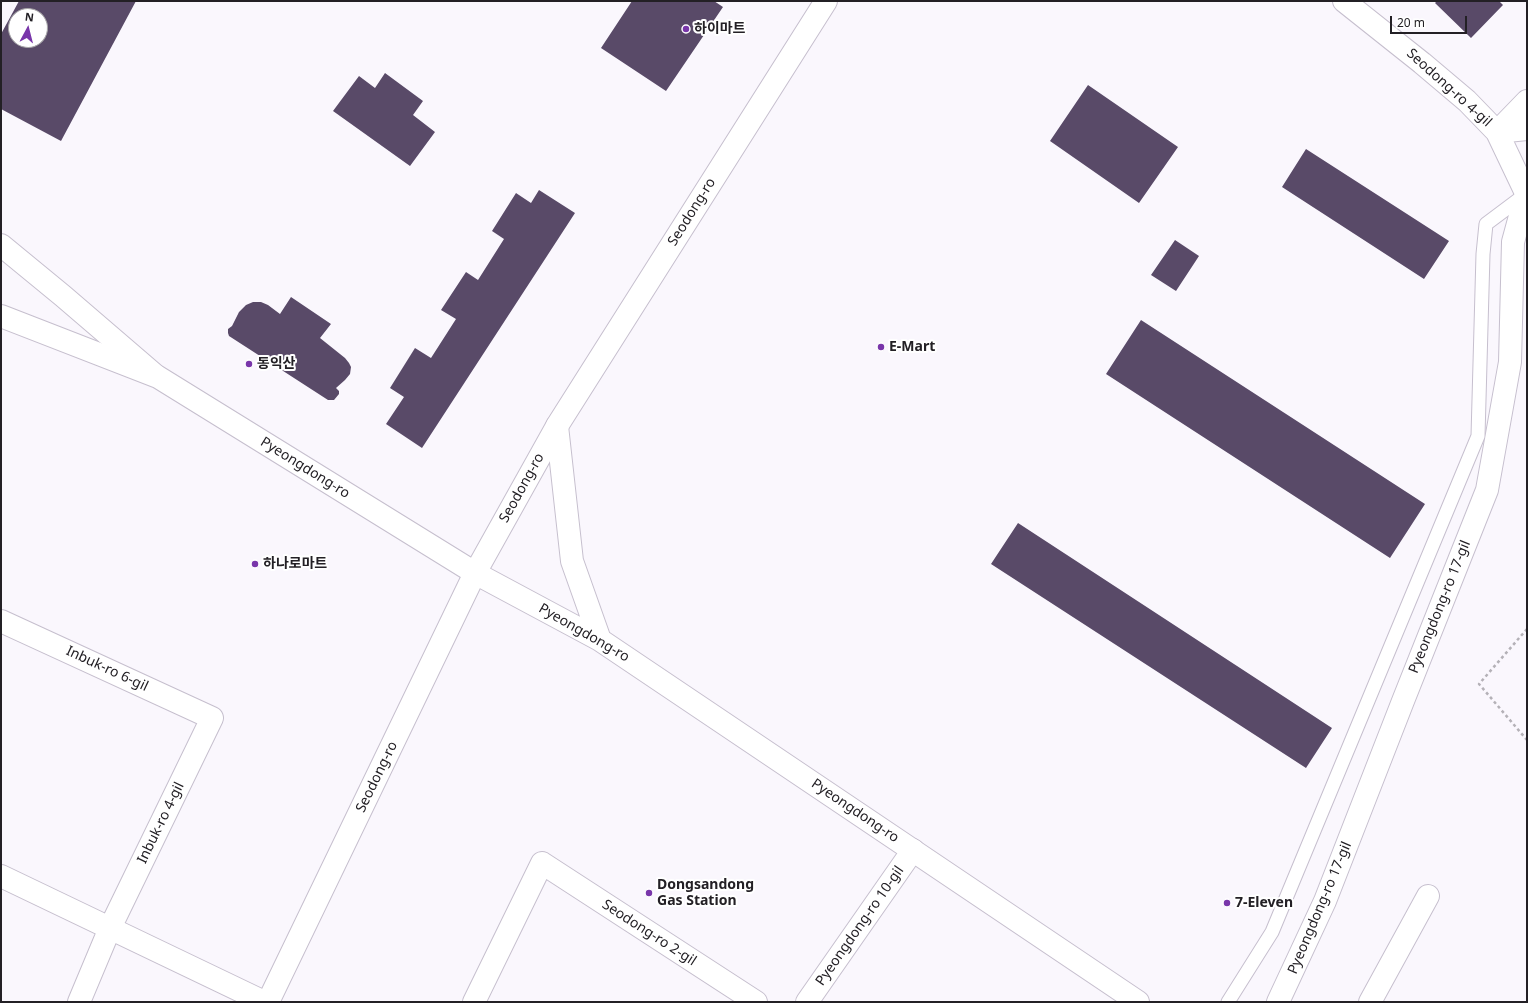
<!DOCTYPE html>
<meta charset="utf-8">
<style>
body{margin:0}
#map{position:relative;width:1528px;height:1003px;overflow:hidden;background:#faf7fd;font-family:"Noto Sans",sans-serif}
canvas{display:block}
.frame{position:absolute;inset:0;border:2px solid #232025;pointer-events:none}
.north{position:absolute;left:8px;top:8px;width:40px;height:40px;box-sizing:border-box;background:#fff;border:1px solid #a7a6a8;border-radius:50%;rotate:7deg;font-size:11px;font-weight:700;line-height:16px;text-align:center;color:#232025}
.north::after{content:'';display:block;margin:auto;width:14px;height:18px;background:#7936aa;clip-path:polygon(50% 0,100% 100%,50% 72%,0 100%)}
.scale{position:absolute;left:1390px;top:16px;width:77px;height:18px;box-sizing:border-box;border:2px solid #232025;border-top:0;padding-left:5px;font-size:12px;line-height:14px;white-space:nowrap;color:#232025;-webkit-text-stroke:3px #fff;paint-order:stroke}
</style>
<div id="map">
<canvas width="1528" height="1003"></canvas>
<div class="frame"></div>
<div class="north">N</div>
<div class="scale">20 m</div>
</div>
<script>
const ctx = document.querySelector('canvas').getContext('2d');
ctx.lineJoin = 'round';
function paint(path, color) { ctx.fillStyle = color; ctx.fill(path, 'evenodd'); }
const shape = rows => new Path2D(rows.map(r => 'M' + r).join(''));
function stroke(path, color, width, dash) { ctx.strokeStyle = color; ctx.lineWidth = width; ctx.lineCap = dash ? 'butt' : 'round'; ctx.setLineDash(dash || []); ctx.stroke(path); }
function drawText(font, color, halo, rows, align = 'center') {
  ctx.font = font + ' "Noto Sans","Noto Sans KR",sans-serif'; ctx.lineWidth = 4; ctx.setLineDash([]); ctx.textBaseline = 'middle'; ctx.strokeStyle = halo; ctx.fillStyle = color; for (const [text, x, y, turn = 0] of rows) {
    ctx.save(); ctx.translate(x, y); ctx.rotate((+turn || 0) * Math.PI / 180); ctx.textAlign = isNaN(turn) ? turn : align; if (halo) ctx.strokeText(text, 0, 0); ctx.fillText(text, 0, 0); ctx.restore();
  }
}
const building = shape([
 [19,1,136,1,61,141,1,109,1,34],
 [16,16,40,16,40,40,16,40],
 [632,1,714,1,723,7,666,91,601,48],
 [1437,1,1499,1,1503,5,1471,38,1435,3],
 [385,73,423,101,413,115,435,132,410,166,333,111,359,76,375,88],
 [1088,85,1178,147,1139,203,1050,141],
 [1306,149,1449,241,1424,279,1282,187],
 [539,190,575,213,422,448,386,424,404,397,390,388,415,348,431,358,456,319,441,310,466,272,478,280,504,239,492,231,516,193,531,203],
 [1175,240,1199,256,1176,291,1151,275],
 [291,297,331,324,320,338,345,358,349,363,351,367,350,374,345,380,336,388,339,391,339,394,334,400,328,400,229,336,228,333,228,329,232,326,239,312,246,305,253,302,261,302,268,305,280,314],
 [1141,320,1425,504,1390,558,1106,374],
 [1018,523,1332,728,1306,768,991,564]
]);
const path = shape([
 [1527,629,1479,684,1527,740]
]);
const service = shape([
 [1228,1002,1272,932,1478,436,1483,254,1486,224,1526,194]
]);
const minor = shape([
 [1344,1,1422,63,1467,101,1497,132,1527,195],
 [1497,132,1527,101],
 [1497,132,1527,129],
 [1,621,212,718,110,928,79,1002],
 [1,876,264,1002],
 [474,1002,542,863,756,1002],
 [807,1002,913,850],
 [1278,1002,1325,901,1403,701,1487,490,1510,362,1513,242,1526,194],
 [1370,1002,1428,896]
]);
const tertiary = shape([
 [1,245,63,296,155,375],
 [268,1002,475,573,557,426,826,1]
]);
const primary = shape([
 [1,316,158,377,475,573,600,640,1138,1002],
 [557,426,572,561,600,640]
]);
const markers = [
 [686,29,4,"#7936aa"],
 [881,347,4,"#7936aa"],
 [249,364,4,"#7936aa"],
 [255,564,4,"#7936aa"],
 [649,893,4,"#7936aa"],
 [1227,903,4,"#7936aa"]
];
const poiNames = [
 ["하이마트",694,29],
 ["E-Mart",889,347],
 ["동익산",257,364],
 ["하나로마트",263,564],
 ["Dongsandong",657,885],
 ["Gas Station",657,901],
 ["7-Eleven",1235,903]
];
const streetNames = [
 ["Seodong-ro 4-gil",1449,88,42],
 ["Seodong-ro",692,212,-58],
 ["Pyeongdong-ro",305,468,32],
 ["Seodong-ro",522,488,-61],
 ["Pyeongdong-ro 17-gil",1440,607,-68],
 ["Pyeongdong-ro",584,633,30],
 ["Inbuk-ro 6-gil",107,669,25],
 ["Seodong-ro",377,777,-64],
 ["Pyeongdong-ro",855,811,34],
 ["Inbuk-ro 4-gil",161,823,-64],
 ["Pyeongdong-ro 17-gil",1320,908,-67],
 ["Pyeongdong-ro 10-gil",860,926,-55],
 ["Seodong-ro 2-gil",649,933,33]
];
paint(building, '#594a68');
stroke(service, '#c6bfce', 15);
stroke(minor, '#c6bfce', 24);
stroke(tertiary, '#c6bfce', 24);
stroke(primary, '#c6bfce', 24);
stroke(path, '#b4b1b7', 2.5, [3, 3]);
stroke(service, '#fff', 13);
stroke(minor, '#fff', 22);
stroke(tertiary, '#fff', 22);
stroke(primary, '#fff', 22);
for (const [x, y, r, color] of markers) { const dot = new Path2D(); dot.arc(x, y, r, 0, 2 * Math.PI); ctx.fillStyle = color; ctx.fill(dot); stroke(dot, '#fff', 1.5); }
drawText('bold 14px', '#232025', '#fff', poiNames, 'left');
drawText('14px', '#232025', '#fff', streetNames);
</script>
